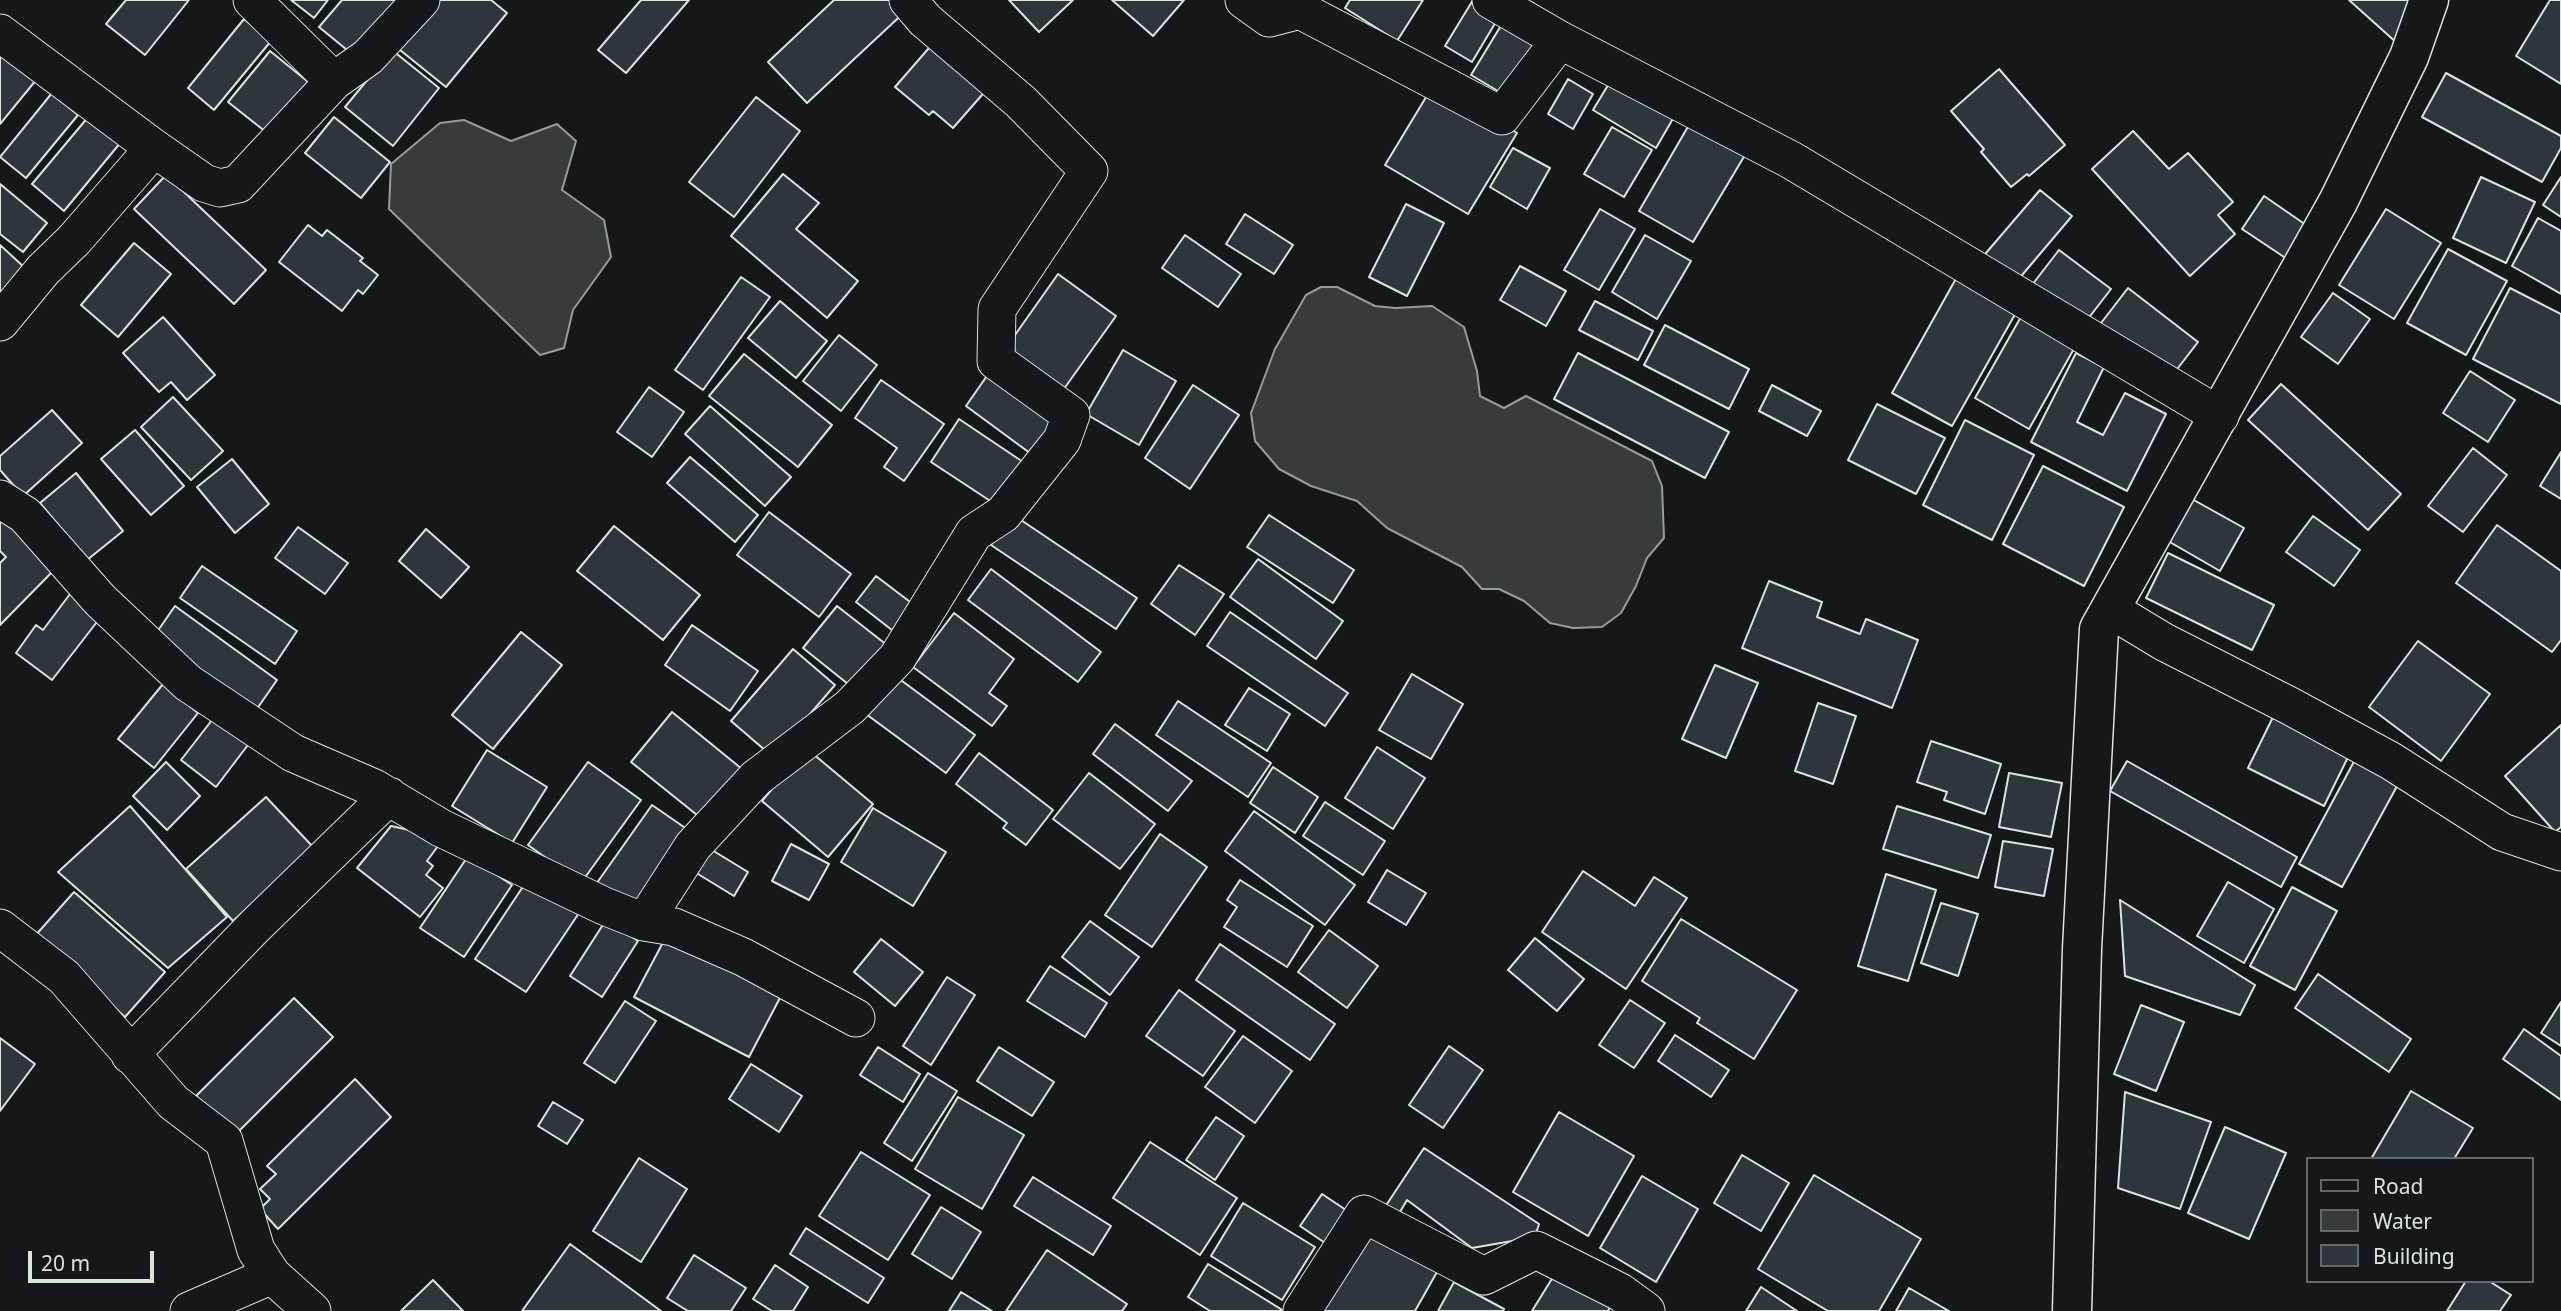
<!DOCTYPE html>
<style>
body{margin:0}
#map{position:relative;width:2561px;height:1311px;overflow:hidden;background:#14181c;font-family:"Noto Sans",sans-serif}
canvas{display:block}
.legend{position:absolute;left:2306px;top:1157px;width:228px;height:126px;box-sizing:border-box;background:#14181c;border:2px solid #626a69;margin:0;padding:9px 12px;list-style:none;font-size:21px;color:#d8e6dc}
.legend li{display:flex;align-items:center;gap:14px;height:35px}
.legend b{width:35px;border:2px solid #626a69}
.scale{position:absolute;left:28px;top:1251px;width:126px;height:32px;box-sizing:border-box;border:4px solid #d8e6dc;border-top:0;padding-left:9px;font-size:21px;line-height:24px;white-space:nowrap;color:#d8e6dc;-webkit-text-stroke:5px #14181c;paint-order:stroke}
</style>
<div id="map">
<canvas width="2561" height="1311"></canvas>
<ul class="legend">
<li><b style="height:9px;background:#14181c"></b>Road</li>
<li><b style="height:19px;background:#363b3e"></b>Water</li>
<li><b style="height:19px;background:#2c363c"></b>Building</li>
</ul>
<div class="scale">20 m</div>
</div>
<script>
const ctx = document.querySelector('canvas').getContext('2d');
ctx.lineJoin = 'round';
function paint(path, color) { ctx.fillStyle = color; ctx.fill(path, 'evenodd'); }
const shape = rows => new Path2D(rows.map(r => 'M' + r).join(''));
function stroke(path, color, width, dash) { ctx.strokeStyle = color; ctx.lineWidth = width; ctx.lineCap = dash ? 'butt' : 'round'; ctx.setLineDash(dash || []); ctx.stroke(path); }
const water = shape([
 [464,120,511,141,557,124,576,141,562,190,604,220,611,257,573,310,564,348,540,355,389,209,391,164,440,123,464,120],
 [1321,287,1337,287,1375,306,1395,308,1432,306,1464,327,1477,371,1480,396,1504,408,1526,396,1652,461,1662,486,1664,538,1647,558,1636,586,1621,613,1602,627,1573,628,1550,623,1524,601,1499,589,1482,589,1462,567,1387,528,1357,501,1311,486,1279,469,1255,441,1251,413,1275,349,1306,295,1321,287]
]);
const building = shape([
 [126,0,189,0,145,55,106,24,126,0],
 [291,0,328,0,314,18,291,0],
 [342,0,395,0,401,5,358,59,319,27,342,0],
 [432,0,491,0,507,13,446,87,395,46,432,0],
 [641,0,689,0,626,73,598,50,641,0],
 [834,0,903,0,910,7,807,103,768,62,834,0],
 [1009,0,1073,0,1039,32,1009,0],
 [1112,0,1184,0,1153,36,1112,0],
 [1350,0,1423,0,1397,41,1345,8,1350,0],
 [1473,0,1500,15,1472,62,1445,46,1473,0],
 [2349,0,2417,0,2398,44,2349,0],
 [2550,0,2561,0,2561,84,2516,56,2550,0],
 [244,19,271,41,214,110,188,88,244,19],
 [1505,19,1541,41,1508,97,1471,75,1505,19],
 [935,41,989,87,953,128,933,111,929,115,895,87,935,41],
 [0,49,41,74,0,124,0,49],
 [392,50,439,88,393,146,345,107,392,50],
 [270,51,312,85,271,136,228,102,270,51],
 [1999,69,2065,145,2029,176,2027,174,2011,187,1981,152,1984,149,1951,111,1999,69],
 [1616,72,1678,110,1656,148,1593,110,1616,72],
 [2446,73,2561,136,2561,148,2542,182,2422,117,2446,73],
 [1568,79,1593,94,1573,129,1548,114,1568,79],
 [1434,84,1517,133,1468,214,1385,165,1434,84],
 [52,93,78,115,26,178,0,157,52,93],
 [756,97,800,131,734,217,689,182,756,97],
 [89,116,121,142,64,211,32,184,89,116],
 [334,117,390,162,361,198,305,153,334,117],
 [1693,118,1748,150,1693,242,1639,211,1693,118],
 [1612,127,1652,150,1624,197,1584,174,1612,127],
 [2133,131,2169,169,2188,153,2233,202,2218,215,2235,234,2190,276,2092,169,2133,131],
 [1513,148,1550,168,1527,209,1490,187,1513,148],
 [783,174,819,203,796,229,858,281,827,318,731,236,783,174],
 [166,175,266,270,234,304,134,209,166,175],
 [2481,177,2535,202,2506,263,2453,238,2481,177],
 [2561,177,2561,217,2543,205,2561,177],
 [0,184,47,223,23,252,0,234,0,184],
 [2040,190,2072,216,2012,287,1980,260,2040,190],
 [2264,196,2309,227,2287,259,2242,229,2264,196],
 [1406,204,1444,223,1407,296,1369,277,1406,204],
 [1600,209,1635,229,1599,290,1564,270,1600,209],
 [2386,209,2441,243,2394,319,2339,285,2386,209],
 [1245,214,1293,245,1274,274,1226,244,1245,214],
 [2538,218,2561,231,2561,294,2512,266,2538,218],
 [308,225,322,236,327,230,363,258,360,261,378,275,363,294,358,290,342,311,279,262,308,225],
 [1185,235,1241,274,1218,307,1162,268,1185,235],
 [1645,235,1691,261,1657,319,1612,292,1645,235],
 [134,243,171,274,118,337,81,305,134,243],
 [0,245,25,268,0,296,0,245],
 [2448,249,2507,281,2466,355,2407,323,2448,249],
 [2059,250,2111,289,2084,324,2032,285,2059,250],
 [1520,266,1566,291,1546,326,1500,300,1520,266],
 [1058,274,1116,316,1061,393,1003,352,1058,274],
 [1958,275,2018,309,1952,426,1892,393,1958,275],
 [741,277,770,297,703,390,675,370,741,277],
 [2128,288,2198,342,2168,381,2098,327,2128,288],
 [2510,288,2561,314,2561,404,2473,359,2510,288],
 [2333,293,2370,319,2338,364,2301,337,2333,293],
 [780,301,827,341,796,378,748,338,780,301],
 [1595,301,1653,331,1638,360,1579,330,1595,301],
 [2022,315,2076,345,2029,429,1975,398,2022,315],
 [163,317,215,375,187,400,171,382,159,392,123,353,163,317],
 [1665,325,1749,369,1729,409,1644,365,1665,325],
 [839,335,877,365,841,411,803,381,839,335],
 [1123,350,1176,381,1139,445,1086,414,1123,350],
 [1578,353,1729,432,1705,478,1554,399,1578,353],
 [2076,353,2104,367,2077,422,2103,435,2125,393,2166,414,2127,491,2031,442,2076,353],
 [744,354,832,425,798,467,709,396,744,354],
 [991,370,1065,423,1038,459,966,406,991,370],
 [2470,371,2515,400,2488,442,2443,413,2470,371],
 [881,380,944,424,904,481,884,467,897,448,855,418,881,380],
 [2281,384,2401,494,2368,530,2248,420,2281,384],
 [1193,385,1239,415,1190,489,1145,458,1193,385],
 [1772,385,1821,411,1807,436,1759,411,1772,385],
 [649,387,684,412,652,457,617,432,649,387],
 [173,397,223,451,191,480,141,427,173,397],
 [1877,404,1945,438,1916,494,1848,460,1877,404],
 [710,406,791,477,765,506,685,434,710,406],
 [52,410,82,443,23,496,0,470,0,456,52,410],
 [959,419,1029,466,1001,508,931,462,959,419],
 [1965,420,2034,455,1992,540,1923,505,1965,420],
 [135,430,184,486,151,515,101,459,135,430],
 [2473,448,2507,475,2463,532,2428,506,2473,448],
 [2561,452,2561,499,2540,486,2561,452],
 [690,457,758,515,735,542,667,483,690,457],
 [232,459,269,504,235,533,197,487,232,459],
 [2043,466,2124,507,2084,586,2003,544,2043,466],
 [76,473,123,531,87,560,40,503,76,473],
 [2192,499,2244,528,2220,571,2168,541,2192,499],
 [769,512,851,574,819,617,737,555,769,512],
 [1012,514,1137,598,1116,629,991,545,1012,514],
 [1269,515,1354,570,1333,603,1247,547,1269,515],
 [2313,516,2360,550,2334,586,2286,552,2313,516],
 [0,519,59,565,0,625,0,563,6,557,0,551,0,519],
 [2497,525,2561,571,2561,640,2552,652,2456,583,2497,525],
 [614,526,700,595,663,640,577,571,614,526],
 [298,527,348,563,325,594,275,558,298,527],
 [426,529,469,567,441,598,399,561,426,529],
 [2168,553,2274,605,2252,650,2146,598,2168,553],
 [1258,559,1343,621,1316,659,1230,597,1258,559],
 [1179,565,1224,594,1195,635,1151,604,1179,565],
 [202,566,297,631,275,664,180,598,202,566],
 [991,569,1101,652,1078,682,968,600,991,569],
 [876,576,918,608,897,634,856,602,876,576],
 [1769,581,1822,602,1817,617,1860,634,1866,619,1918,640,1892,708,1742,648,1769,581],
 [70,594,100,618,52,680,16,653,36,625,43,630,70,594],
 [175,606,277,680,252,716,150,642,175,606],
 [837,606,892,649,858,692,803,648,837,606],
 [1230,612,1348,693,1325,726,1207,646,1230,612],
 [954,613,1014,659,989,693,1007,706,992,726,913,667,954,613],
 [692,625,758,671,730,711,665,665,692,625],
 [521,632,562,665,493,749,452,715,521,632],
 [2418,641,2490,694,2441,761,2369,707,2418,641],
 [793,649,835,685,773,757,731,721,793,649],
 [1715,665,1758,683,1726,758,1682,739,1715,665],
 [1412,674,1463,704,1431,759,1379,730,1412,674],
 [894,675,975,735,946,773,866,714,894,675],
 [163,684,198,713,154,768,118,739,163,684],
 [1249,688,1290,714,1267,751,1225,725,1249,688],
 [1178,701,1271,763,1248,797,1156,735,1178,701],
 [1818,703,1856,716,1833,784,1795,771,1818,703],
 [219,711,254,737,216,787,181,760,219,711],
 [672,712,742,769,702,819,631,762,672,712],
 [2275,713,2351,751,2324,806,2248,768,2275,713],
 [1115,724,1192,781,1168,811,1093,754,1115,724],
 [2561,725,2561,827,2555,832,2505,776,2561,725],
 [1931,741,2001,764,1985,814,1944,800,1947,792,1917,782,1931,741],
 [1377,747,1425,778,1393,829,1345,798,1377,747],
 [806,748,873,804,828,857,762,801,806,748],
 [487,750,547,787,512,843,452,806,487,750],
 [979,753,1053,810,1026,845,1003,828,1007,823,956,784,979,753],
 [2358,754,2402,777,2342,887,2299,864,2358,754],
 [2127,761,2297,857,2281,887,2110,791,2127,761],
 [166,762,200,796,167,830,133,796,166,762],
 [588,762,641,800,581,883,528,845,588,762],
 [1273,767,1318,797,1295,833,1250,803,1273,767],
 [1089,773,1155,824,1120,869,1053,819,1089,773],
 [2009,773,2062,783,2051,837,1999,827,2009,773],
 [266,797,314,848,233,921,186,869,266,797],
 [1325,802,1385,841,1363,875,1303,836,1325,802],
 [652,805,694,834,636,916,594,887,652,805],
 [130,806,227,917,168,968,58,872,130,806],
 [1897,806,1991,835,1978,878,1883,849,1897,806],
 [873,808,946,852,913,906,841,862,873,808],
 [1254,811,1355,885,1325,925,1225,851,1254,811],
 [391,826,432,835,438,846,427,861,433,866,426,875,443,888,420,917,357,868,391,826],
 [1160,834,1207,867,1152,947,1105,915,1160,834],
 [2003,841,2053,849,2044,896,1995,887,2003,841],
 [791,844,829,864,809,900,772,881,791,844],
 [707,847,748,872,734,896,693,871,707,847],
 [468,856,512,885,464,957,420,928,468,856],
 [1387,870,1426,893,1406,925,1368,902,1387,870],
 [1583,871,1635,906,1654,877,1687,898,1626,989,1542,932,1583,871],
 [1886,874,1936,890,1908,981,1858,966,1886,874],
 [530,876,581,910,526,992,475,959,530,876],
 [1240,880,1313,926,1287,967,1224,927,1237,907,1227,900,1240,880],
 [2228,882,2274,909,2244,963,2197,936,2228,882],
 [2292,887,2337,911,2295,990,2250,966,2292,887],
 [74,892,165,972,125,1017,34,937,74,892],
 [2120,900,2255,985,2240,1015,2125,976,2120,900],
 [1941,903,1978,914,1958,976,1921,963,1941,903],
 [1681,919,1797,990,1754,1059,1697,1023,1700,1018,1642,981,1681,919],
 [606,920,638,941,602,997,570,976,606,920],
 [1090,921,1139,957,1110,995,1062,957,1090,921],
 [1329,930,1378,966,1347,1008,1298,972,1329,930],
 [668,933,782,994,749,1057,634,997,668,933],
 [1535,938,1584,979,1557,1011,1508,970,1535,938],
 [881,939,923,972,895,1006,854,972,881,939],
 [1220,944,1335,1024,1310,1060,1196,980,1220,944],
 [1050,966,1107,1003,1085,1037,1027,1001,1050,966],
 [2318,974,2411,1039,2389,1072,2295,1008,2318,974],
 [947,977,975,995,931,1065,903,1046,947,977],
 [1179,990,1235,1031,1203,1076,1146,1036,1179,990],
 [294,998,333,1037,235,1135,196,1096,294,998],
 [1630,1000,1665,1023,1634,1068,1599,1045,1630,1000],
 [625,1001,656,1021,615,1083,584,1063,625,1001],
 [2561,1002,2561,1046,2541,1033,2561,1002],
 [2141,1005,2184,1022,2156,1091,2114,1074,2141,1005],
 [2524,1029,2561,1056,2561,1100,2503,1059,2524,1029],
 [1675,1035,1729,1070,1711,1097,1658,1061,1675,1035],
 [1243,1036,1292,1071,1255,1123,1205,1087,1243,1036],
 [0,1038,35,1064,0,1111,0,1038],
 [1449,1046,1483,1070,1443,1128,1409,1105,1449,1046],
 [878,1047,920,1074,903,1102,860,1075,878,1047],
 [999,1047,1054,1082,1032,1116,977,1081,999,1047],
 [751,1064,802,1096,779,1132,729,1099,751,1064],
 [928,1073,957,1091,912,1161,884,1143,928,1073],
 [355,1079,391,1117,278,1229,260,1209,270,1199,260,1189,276,1174,267,1166,355,1079],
 [2411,1091,2473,1128,2454,1159,2371,1159,2411,1091],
 [2125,1092,2211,1122,2180,1209,2118,1188,2125,1092],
 [958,1097,1024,1135,982,1209,915,1169,958,1097],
 [553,1102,583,1120,567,1144,538,1126,553,1102],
 [1559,1112,1634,1156,1588,1236,1513,1192,1559,1112],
 [1216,1117,1244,1136,1215,1180,1186,1160,1216,1117],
 [2225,1127,2286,1153,2249,1239,2188,1213,2225,1127],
 [1150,1142,1237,1198,1200,1255,1113,1198,1150,1142],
 [1424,1148,1539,1224,1535,1237,1472,1248,1407,1200,1394,1222,1381,1213,1424,1148],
 [861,1152,930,1195,888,1260,819,1216,861,1152],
 [1742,1155,1789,1183,1761,1231,1714,1203,1742,1155],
 [639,1158,687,1189,641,1262,593,1231,639,1158],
 [1814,1175,1921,1239,1879,1311,1828,1311,1758,1269,1814,1175],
 [1642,1176,1698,1209,1656,1282,1600,1248,1642,1176],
 [1033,1177,1111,1226,1093,1255,1014,1206,1033,1177],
 [1322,1194,1355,1216,1334,1249,1300,1226,1322,1194],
 [1243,1203,1315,1247,1282,1300,1211,1256,1243,1203],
 [941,1207,981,1232,952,1279,912,1254,941,1207],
 [806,1228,884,1278,868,1303,790,1254,806,1228],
 [1361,1231,1437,1272,1415,1311,1321,1311,1361,1231],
 [570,1244,661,1311,522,1311,570,1244],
 [1047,1250,1127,1304,1122,1311,1006,1311,1047,1250],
 [694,1255,746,1288,731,1311,688,1311,667,1298,694,1255],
 [1208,1264,1284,1311,1210,1311,1188,1297,1208,1264],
 [775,1265,808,1287,793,1311,772,1311,753,1299,775,1265],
 [1558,1269,1613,1303,1608,1311,1532,1311,1558,1269],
 [433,1280,463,1311,401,1311,433,1280],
 [2466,1281,2489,1281,2511,1295,2500,1311,2447,1311,2466,1281],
 [1454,1282,1504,1309,1503,1311,1438,1311,1454,1282],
 [1761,1287,1797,1311,1746,1311,1761,1287],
 [1909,1288,1949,1311,1896,1311,1909,1288],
 [961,1292,992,1311,949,1311,961,1292]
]);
const minor = shape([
 [252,0,334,81],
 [1244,0,1269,18,1300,10,1502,116,1560,40],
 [1491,0,1560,40,1791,160,2220,416],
 [0,33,154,148,74,240,43,270,0,322],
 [154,148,204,183,220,188,238,184,334,81,368,57,421,0],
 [0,499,25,515,100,600,188,683,293,753,374,788,441,828,604,906,644,922,674,927,743,957,856,1018],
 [2111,610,2164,642,2290,706,2391,761,2502,832,2561,852],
 [644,922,693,846,756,778,850,707,897,658,974,533,1003,514,1062,440,1071,415,996,361,997,309,1089,171,1021,102,925,20,908,0],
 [0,928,64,977,173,1102,224,1141,256,1250,272,1275,312,1311],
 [130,1055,255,926,389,796],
 [189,1311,272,1275],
 [1302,1311,1364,1214,1484,1276,1536,1250,1620,1292,1646,1311]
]);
const secondary = shape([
 [2072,1311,2082,949,2099,629,2338,202,2409,57,2429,0]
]);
paint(water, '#363b3e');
stroke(water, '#939e99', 2);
paint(building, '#2c363c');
stroke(building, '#d8e6dc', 2);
stroke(minor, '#d8e6dc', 39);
stroke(secondary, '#d8e6dc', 41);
stroke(minor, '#14181c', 37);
stroke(secondary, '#14181c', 38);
</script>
